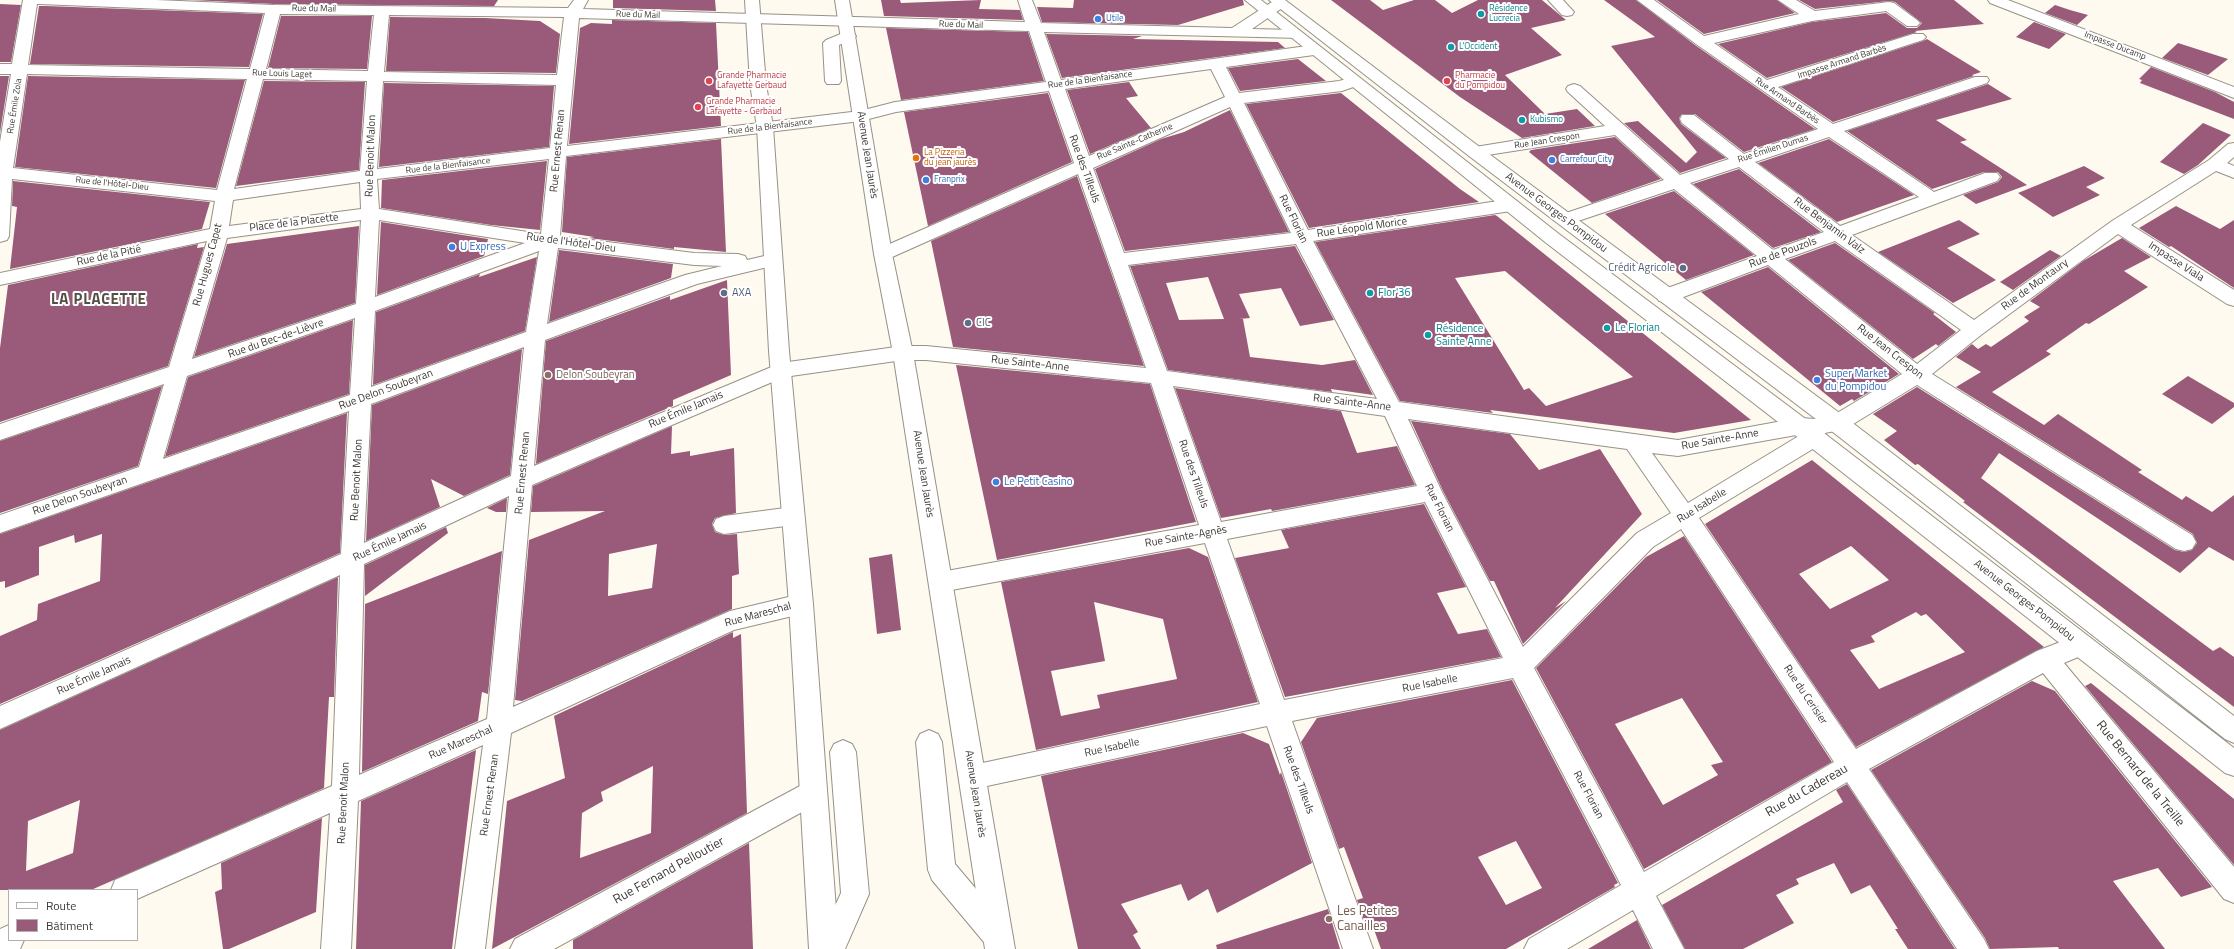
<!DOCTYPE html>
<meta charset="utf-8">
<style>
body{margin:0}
#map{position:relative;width:2234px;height:949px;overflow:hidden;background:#fffaf0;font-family:"Titillium Web",sans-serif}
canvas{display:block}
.legend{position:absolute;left:8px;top:889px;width:130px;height:52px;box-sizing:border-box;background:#fff;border:1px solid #b1b0ae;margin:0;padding:5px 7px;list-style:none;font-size:12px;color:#3d3a35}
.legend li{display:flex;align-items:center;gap:8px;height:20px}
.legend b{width:20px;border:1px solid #b1b0ae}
</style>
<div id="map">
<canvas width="2234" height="949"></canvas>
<ul class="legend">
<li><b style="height:5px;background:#fff"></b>Route</li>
<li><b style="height:11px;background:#995b79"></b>Bâtiment</li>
</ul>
</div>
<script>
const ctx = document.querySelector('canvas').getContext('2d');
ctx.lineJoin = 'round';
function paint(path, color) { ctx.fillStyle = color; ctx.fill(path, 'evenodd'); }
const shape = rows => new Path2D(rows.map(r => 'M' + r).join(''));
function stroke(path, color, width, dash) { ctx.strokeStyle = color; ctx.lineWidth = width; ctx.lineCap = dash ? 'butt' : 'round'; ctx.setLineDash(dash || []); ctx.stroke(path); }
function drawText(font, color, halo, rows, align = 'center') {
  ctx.font = font + ' "Titillium Web",sans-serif'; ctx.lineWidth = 4; ctx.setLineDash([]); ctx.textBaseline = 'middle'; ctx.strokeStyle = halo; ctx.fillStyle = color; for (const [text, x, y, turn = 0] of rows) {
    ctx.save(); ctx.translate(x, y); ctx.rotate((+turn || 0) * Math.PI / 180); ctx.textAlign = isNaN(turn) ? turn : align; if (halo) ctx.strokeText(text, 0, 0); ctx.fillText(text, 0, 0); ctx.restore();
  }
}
const building = shape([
 [191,0,498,0,494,6,274,4],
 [613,0,715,0,716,11,613,8],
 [881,0,900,0,901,3,981,0,979,9,1020,10,1023,20,884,16],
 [1074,0,1243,0,1244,5,1178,25,1042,22,1037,7,1073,8],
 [1331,0,1370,0,1383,10,1414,0,1435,0,1452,13,1478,0,1542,0,1566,20,1531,28,1562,55,1505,75,1545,114,1577,109,1595,126,1522,138,1460,97],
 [1604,0,1636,0,1695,45,1815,129,1744,152,1695,114,1682,114,1679,118,1681,124,1726,158,1680,173,1624,123,1638,121,1686,163,1697,152,1611,46,1655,37],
 [1657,0,1777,0,1795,13,1704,34],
 [1799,0,1954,0,1984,24,1915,31,1917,32,1767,78,1718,44,1812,22,1886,13,1907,28,1917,28,1922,23,1895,2,1889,1,1815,9],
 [0,4,21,5,11,62,0,62],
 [2055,5,2070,10,2088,15,2077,25,2045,13],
 [39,6,46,6,263,14,249,67,30,64],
 [281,16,372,16,367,69,268,68],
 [390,17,485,18,540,21,560,34,556,73,386,71],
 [612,20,716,23,721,126,569,144,580,28,591,23,612,24],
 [2034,22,2066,34,2049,49,2016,37],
 [886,28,1028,32,1044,81,901,100],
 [1046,34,1142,36,1133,39,1278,42,1285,48,1062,78],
 [1927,39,1981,72,1972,75,1974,76,1833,122,1781,87,1923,41],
 [2178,43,2228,59,2208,75,2162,58],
 [1298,59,1326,81,1240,91,1228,68],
 [2151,67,2215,92,2234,102,2234,119,2140,83,2142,80,2139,79],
 [0,76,9,76,0,133],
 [28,76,245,80,216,188,15,167],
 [264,81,365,82,359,170,236,186],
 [1129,82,1138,96,1126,98,1151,128,1090,154,1067,90],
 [384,83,554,86,549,147,379,167],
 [1988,84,2012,99,1936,120,1967,140,1960,142,2027,185,1976,204,1963,195,1998,182,2002,177,1998,172,1984,172,1932,189,1847,131],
 [1048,93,1072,162,928,226,904,112],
 [1341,93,1460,189,1479,202,1309,228,1246,104],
 [1230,110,1289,232,1125,251,1095,169,1161,139,1184,132],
 [2203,123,2231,135,2198,165,2184,174,2160,162],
 [1615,137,1661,179,1592,203,1529,152,1531,150],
 [721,139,726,252,674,247,674,249,589,238,594,237,562,232,567,157],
 [1829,139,1914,195,1837,222,1758,163],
 [547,161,540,230,491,225,381,208,382,180],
 [2084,166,2105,178,2086,187,2100,195,2053,217,2018,193],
 [1739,169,1821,232,1773,248,1693,184],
 [1077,176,1144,366,953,347,931,241],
 [13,181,210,202,202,229,10,269,17,207,12,206],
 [1674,191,1754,255,1686,280,1605,214],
 [2176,206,2220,229,2234,220,2234,288,2171,246,2169,247,2139,228],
 [1495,215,1497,216,1751,420,1674,433,1490,410,1493,413,1400,401,1315,242],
 [1505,271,1561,318,1633,377,1546,406,1529,388,1524,390,1455,278],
 [1959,220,1980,234,1947,248,1996,280,1953,303,1878,252],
 [381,222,488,239,484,256,377,295],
 [359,226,355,303,194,357,227,244],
 [2122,238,2151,257,2124,271,2148,287,2089,324,2086,323,2046,351,2051,354,1992,392,2044,425,2058,414,2142,470,2138,472,2182,500,2186,496,2212,512,2234,495,2234,561,2209,547,2180,573,1999,453,1981,478,2213,651,2220,647,2234,657,2234,707,1963,502,1965,501,1918,464,1915,465,1884,440,1897,431,1873,414,1917,387,2175,550,2184,552,2192,550,2197,543,2193,534,1956,387,1981,372,1956,357,1972,344,1978,349,1986,344,1991,347,2029,321,2024,317,2040,307,2030,301,2083,261],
 [1835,243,1935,313,1933,314,1956,332,1938,346,1936,344,1913,359,1788,260],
 [198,244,197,248,204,247,168,366,0,422,0,348,8,285],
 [1295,246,1334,320,1300,326,1281,288,1239,294,1250,318,1239,319,1243,319,1250,357,1322,365,1355,360,1373,395,1331,389,1332,392,1168,370,1130,266],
 [1208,277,1224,319,1179,320,1166,283],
 [559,250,673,264,671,278,549,322],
 [2050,250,2061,256,2013,290,2000,282],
 [537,257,525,331,373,385,376,312,480,274,479,277],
 [1768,267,1899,374,1854,401,1852,399,1840,406,1701,292],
 [727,280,731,375,673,400,673,406,536,464,546,341,670,296,670,300],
 [353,320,349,394,165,457,188,377],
 [522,349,510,475,464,496,431,479,440,507,366,541,372,405],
 [956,365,1150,384,1196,522,997,560],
 [2188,376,2234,403,2234,407,2212,424,2162,394],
 [162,386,138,466,0,513,0,441],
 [1175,388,1341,411,1357,453,1397,446,1415,485,1272,511,1271,509,1221,518],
 [347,413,340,553,0,704,0,636,37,620,38,604,100,581,102,534,75,543,74,535,39,547,39,575,5,588,5,581,0,582,0,534],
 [1411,421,1510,434,1539,470,1600,449,1642,514,1555,608,1566,601,1523,644,1494,581,1490,581,1443,491],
 [672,426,671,454,690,451,690,456,734,448,736,513,715,518,712,524,715,532,724,535,737,534,739,574,732,576,732,609,522,701,515,700,529,540,605,511,531,512,533,486],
 [657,544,652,588,608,596,609,554],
 [1812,460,1933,558,2044,647,1856,747,1705,524],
 [1851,546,1889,580,1830,609,1799,574],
 [1916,612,1921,616,1926,614,1965,652,1879,689,1850,650,1875,642,1871,636],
 [507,498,506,512,496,512,487,508],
 [1424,504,1466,587,1437,593,1458,634,1487,629,1501,657,1285,697,1235,558,1289,548,1281,530],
 [446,527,448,533,365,596,365,565],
 [1684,536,1832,762,1644,869,1536,668,1646,557],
 [1682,698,1723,762,1711,765,1718,775,1663,805,1615,724],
 [1189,548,1208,557,1258,702,1036,750,1001,582],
 [1094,602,1163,619,1177,679,1097,695,1100,708,1061,716,1051,671,1105,661],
 [502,551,488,694,482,692,478,721,362,772,365,604],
 [892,554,901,630,877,634,869,558],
 [338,577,334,697,329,697,324,788,91,890,0,890,0,730],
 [80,800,73,853,26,871,28,821],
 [733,632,733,638,741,634,747,813,492,949,507,801,565,778,554,716],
 [653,766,651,833,580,858,582,813,603,801,601,792],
 [1512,680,1618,883,1614,885,1615,887,1506,949,1381,949,1372,924,1366,926,1357,900,1363,898,1344,847,1339,849,1301,742,1317,718],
 [1516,841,1542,888,1506,905,1478,857],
 [2032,681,2055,691,2212,887,2181,897,2158,868,2113,881,2165,949,2059,949,2058,947,1990,949,1985,938,1871,770],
 [2091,683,2234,799,2234,865,2085,686],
 [1243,733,1269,744,1280,775,1281,772,1312,863,1217,913,1208,889,1188,901,1181,884,1121,904,1138,932,1133,935,1141,949,1078,949,1041,776],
 [476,750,452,949,356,949,361,801],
 [1847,784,1955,949,1908,949,1895,929,1898,929,1870,885,1851,894,1834,863,1796,879,1799,884,1776,895,1794,923,1743,949,1685,949,1662,905,1843,802,1836,790],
 [322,818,316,912,229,949,223,949,215,892,222,889,221,863],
 [749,843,753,949,573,949,573,940],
 [1328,909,1340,949,1217,949,1216,945],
 [1637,920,1651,949,1588,949]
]);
const minor = shape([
 [23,0,156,0,274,5,568,8,574,0,588,0,583,9,1025,22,1018,0,1032,0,1041,23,1232,28,1275,0,1285,0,1287,3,1285,6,1252,29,1296,30,1301,32,1304,35,1301,38,1044,32,1061,80,1314,45,1320,47,1322,50,1320,53,1314,55,1226,67,1239,93,1339,81,1353,77,1359,79,1361,82,1359,85,1342,91,1244,103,1308,230,1511,199,1517,201,1520,205,1517,209,1511,211,1313,241,1399,402,1678,440,1799,418,1816,419,1832,416,1902,374,1768,265,1673,301,1666,302,1659,301,1656,296,1659,291,1757,256,1674,189,1566,225,1560,223,1557,219,1560,215,1664,180,1615,135,1475,157,1469,156,1466,152,1469,148,1475,147,1605,126,1568,92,1566,89,1568,86,1574,84,1580,86,1680,175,1729,159,1682,123,1680,119,1682,115,1694,115,1744,154,1818,129,1696,44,1637,0,1654,0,1704,36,1799,14,1778,0,1796,0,1815,11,1889,2,1894,3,1917,20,1920,23,1917,26,1907,26,1886,11,1812,21,1714,43,1767,80,1913,34,1923,34,1926,37,1923,40,1778,87,1833,124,1975,77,1987,77,1989,80,1987,83,1844,131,1934,192,1985,173,1997,173,2000,177,1997,181,1852,235,1974,320,2112,221,2209,160,2228,144,2234,143,2234,157,2227,163,2234,166,2234,178,2216,171,2131,225,2234,290,2234,306,2227,304,2118,234,1981,335,1932,374,2192,535,2196,542,2192,549,2184,551,2176,549,1917,385,1845,429,1825,433,1821,444,1699,518,1856,749,2037,651,2081,634,2090,638,2093,645,2090,652,2064,663,2234,867,2234,903,2224,899,2043,673,1869,769,1984,939,1989,949,1957,949,1847,782,1656,896,1684,949,1653,949,1633,910,1567,949,1524,949,1529,939,1621,885,1513,678,1292,721,1373,949,1343,949,1267,726,973,789,964,786,960,777,964,768,973,765,1260,704,1205,543,941,592,933,589,929,582,933,575,941,572,1199,525,1151,383,926,360,903,360,784,377,532,485,513,707,730,611,801,594,809,597,813,604,809,611,801,614,734,630,511,733,485,949,455,949,483,745,358,801,351,949,321,949,330,813,137,899,137,890,111,890,115,880,332,786,340,575,0,729,0,706,341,554,349,411,0,533,0,515,139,467,164,384,0,440,0,424,169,367,207,241,0,285,0,273,210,229,215,201,12,179,9,236,7,240,0,242,0,142,11,74,0,74,0,64,12,64,23,0],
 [37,4,39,4,265,13,250,69,28,65,37,4],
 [280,14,374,15,368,71,266,69,280,14],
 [389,15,564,17,557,75,384,72,389,15],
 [579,18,1029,31,1046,82,895,102,860,111,567,146,579,18],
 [1211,69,1225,97,1089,156,1065,89,1211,69],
 [27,74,247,79,217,190,13,168,27,74],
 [263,79,367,81,360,171,234,189,263,79],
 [383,81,556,85,550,148,377,169,383,81],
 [1049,91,1074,163,876,250,874,254,876,258,883,260,890,258,1078,174,1146,368,926,346,903,346,781,363,534,466,545,340,697,284,780,264,782,260,780,256,773,254,747,260,745,256,738,254,694,253,560,236,566,156,861,121,896,112,1049,91],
 [1230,107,1291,233,1124,253,1093,168,1230,107],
 [1829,137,1919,197,1840,226,1755,162,1829,137],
 [549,159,541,234,379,209,377,179,549,159],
 [1739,167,1824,232,1773,250,1690,183,1739,167],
 [360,182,361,209,229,226,233,200,360,182],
 [361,220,356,304,192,359,227,238,361,220],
 [379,220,525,243,375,297,379,220],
 [1835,241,1961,330,1917,364,1785,259,1835,241],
 [1296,244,1377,399,1167,371,1128,265,1296,244],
 [558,248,694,265,722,266,685,275,547,324,558,248],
 [539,251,526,332,371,387,375,311,539,251],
 [355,318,350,395,163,459,187,376,355,318],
 [524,347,511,476,364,543,371,404,524,347],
 [1173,386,1385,416,1417,486,1221,522,1173,386],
 [1408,419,1627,449,1671,513,1637,533,1523,647,1442,492,1408,419],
 [1802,434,1688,503,1652,453,1678,456,1802,434],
 [509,496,487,719,359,775,364,564,509,496],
 [1425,502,1503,658,1284,700,1227,539,1425,502],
 [1681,529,1834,762,1644,872,1534,668,1653,547,1681,529],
 [1548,0,1563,0,1574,12,1572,15,1567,16,1562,15,1548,0],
 [1988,0,2008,0,2234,87,2234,98,1990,3,1988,0],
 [848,31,853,33,856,36,853,39,839,45,841,81,839,84,827,84,825,81,823,43,826,40,848,31],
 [793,507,801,510,804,516,801,522,793,525,724,534,716,531,713,525,716,519,724,516,793,507],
 [929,730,938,734,942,742,955,864,1008,927,1013,937,1008,947,1004,949,988,947,932,880,928,870,916,742,920,734,929,730],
 [843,740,852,744,856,752,869,894,845,949,815,949,841,893,830,752,834,744,843,740],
 [813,779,822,783,826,792,822,801,554,949,510,949,515,939,813,779],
 [9,925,9,940,24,940,20,949,0,949,0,929,9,925]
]);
const major = shape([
 [745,0,759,0,766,84,773,127,789,351,813,604,839,949,809,949,789,604,769,351,757,127,750,84,745,0],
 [835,0,849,0,892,254,913,353,1015,949,985,949,893,353,874,254,835,0],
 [1245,0,1261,0,1559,234,1807,420,2234,748,2234,776,2225,773,1791,432,1545,242,1245,0],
 [1269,0,1285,0,1481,148,1845,417,2234,716,2234,743,2225,739,1829,429,1469,156,1269,0]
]);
const markers = [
 [1481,14,4,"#0f9aa8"],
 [1098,19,4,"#3f7fe0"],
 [1451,47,4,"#0f9aa8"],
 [709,81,4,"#e0444e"],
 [1447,81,4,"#e0444e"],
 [698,107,4,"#e0444e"],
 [1522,120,4,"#0f9aa8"],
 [916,158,4,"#e8710a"],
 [1552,160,4,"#3f7fe0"],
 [926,180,4,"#3f7fe0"],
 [452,247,4,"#3f7fe0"],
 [1683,268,4,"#5c6f8a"],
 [724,293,4,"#5c6f8a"],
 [1370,293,4,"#0f9aa8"],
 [968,323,4,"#5c6f8a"],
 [1607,328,4,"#0f9aa8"],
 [1428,335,4,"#0f9aa8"],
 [548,375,4,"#8d6e63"],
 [1817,380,4,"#3f7fe0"],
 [996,482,4,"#3f7fe0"],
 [1329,919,4,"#8d6e63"]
];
const farStreetnames = [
 ["Rue du Mail",314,9,1],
 ["Rue du Mail",638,15,2],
 ["Rue du Mail",961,25,2],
 ["Impasse Ducamp",2115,46,21],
 ["Impasse Armand Barbès",1842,62,-18],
 ["Rue Louis Laget",282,74,2],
 ["Rue de la Bienfaisance",1090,80,-8],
 ["Rue Armand Barbès",1787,101,34],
 ["Rue Émile Zola",15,106,-81],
 ["Rue de la Bienfaisance",770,127,-7],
 ["Rue Jean Crespon",1547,141,-9],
 ["Rue Sainte-Catherine",1135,142,-23],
 ["Rue Émilien Dumas",1773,149,-18],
 ["Rue de la Bienfaisance",448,166,-7],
 ["Rue de l'Hôtel-Dieu",112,184,6]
];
const farCulturenames = [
 ["Résidence",1489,9],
 ["Lucrecia",1489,19],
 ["L'Occident",1459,47],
 ["Kubismo",1530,120]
];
const farShopnames = [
 ["Utile",1106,19],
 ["Carrefour City",1560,160],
 ["Franprix",934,180]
];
const farHealthnames = [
 ["Grande Pharmacie",717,76],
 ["Lafayette Gerbaud",717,86],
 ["Pharmacie",1455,76],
 ["du Pompidou",1455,86],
 ["Grande Pharmacie",706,102],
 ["Lafayette - Gerbaud",706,112]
];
const farFoodnames = [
 ["La Pizzeria",924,153],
 ["du jean jaurès",924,163]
];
const streetNames = [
 ["Rue Ernest Renan",558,151,-85],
 ["Avenue Jean Jaurès",867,155,81],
 ["Rue Benoit Malon",371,156,-88],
 ["Rue des Tilleuls",1084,169,70],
 ["Avenue Georges Pompidou",1556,213,37],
 ["Rue Florian",1293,219,64],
 ["Place de la Placette",294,223,-7],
 ["Rue Benjamin Valz",1829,226,37],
 ["Rue Léopold Morice",1362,228,-8],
 ["Rue de l'Hôtel-Dieu",571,243,8],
 ["Rue de Pouzols",1783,253,-20],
 ["Rue de la Pitié",109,256,-12],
 ["Impasse Viala",2176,262,33],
 ["Rue Hugues Capet",208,265,-75],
 ["Rue de Montaury",2035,285,-36],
 ["Rue du Bec-de-Lièvre",276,339,-19],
 ["Rue Jean Crespon",1890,352,38],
 ["Rue Sainte-Anne",1030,364,6],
 ["Rue Delon Soubeyran",386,390,-20],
 ["Rue Sainte-Anne",1352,403,7],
 ["Rue Émile Jamais",686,410,-23],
 ["Rue Sainte-Anne",1720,440,-10],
 ["Rue Ernest Renan",523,473,-85],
 ["Avenue Jean Jaurès",923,474,81],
 ["Rue des Tilleuls",1193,474,71],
 ["Rue Benoit Malon",357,480,-87],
 ["Rue Delon Soubeyran",80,496,-19],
 ["Rue Isabelle",1702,506,-32],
 ["Rue Florian",1439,508,63],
 ["Rue Sainte-Agnès",1186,537,-10],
 ["Rue Émile Jamais",390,542,-25],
 ["Avenue Georges Pompidou",2024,601,38],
 ["Rue Mareschal",758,615,-15],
 ["Rue Émile Jamais",94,676,-24],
 ["Rue Isabelle",1430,684,-11],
 ["Rue du Cerisier",1805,695,56],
 ["Rue Mareschal",461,743,-24],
 ["Rue Isabelle",1112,748,-12],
 ["Rue des Tilleuls",1298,780,70],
 ["Avenue Jean Jaurès",975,794,81],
 ["Rue Ernest Renan",490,795,-82],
 ["Rue Florian",1588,795,62],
 ["Rue Benoit Malon",344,803,-87]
];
const shopNames = [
 ["U Express",460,247],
 ["Super Market",1825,374],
 ["du Pompidou",1825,387],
 ["Le Petit Casino",1004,482]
];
const serviceNames = [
 ["Crédit Agricole",1675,268,"right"],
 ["AXA",732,293],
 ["CIC",976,323]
];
const cultureNames = [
 ["Flor'36",1378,293],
 ["Le Florian",1615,328],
 ["Résidence",1436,329],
 ["Sainte Anne",1436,342]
];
const educationNames = [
 ["Delon Soubeyran",556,375]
];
const nearStreetnames = [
 ["Rue Bernard de la Treille",2140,774,51],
 ["Rue du Cadereau",1807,791,-30],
 ["Rue Fernand Pelloutier",669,871,-29]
];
const nearEducationnames = [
 ["Les Petites",1337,912],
 ["Canailles",1337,927]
];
const districtNames = [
 ["LA PLACETTE",99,300]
];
paint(building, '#995b79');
stroke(minor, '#979186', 2);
stroke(major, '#979186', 2);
paint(minor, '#fff');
paint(major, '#fff');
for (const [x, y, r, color] of markers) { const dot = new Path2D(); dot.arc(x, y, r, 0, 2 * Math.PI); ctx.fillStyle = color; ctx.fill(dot); stroke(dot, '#fff', 1.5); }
drawText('9px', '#3d3a35', '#fff', farStreetnames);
drawText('9px', '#0d838f', '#fff', farCulturenames, 'left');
drawText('9px', '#366cbe', '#fff', farShopnames, 'left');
drawText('9px', '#be3a42', '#fff', farHealthnames, 'left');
drawText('9px', '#c56008', '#fff', farFoodnames, 'left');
drawText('11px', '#3d3a35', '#fff', streetNames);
drawText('11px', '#366cbe', '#fff', shopNames, 'left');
drawText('11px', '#4e5e75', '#fff', serviceNames, 'left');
drawText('11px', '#0d838f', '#fff', cultureNames, 'left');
drawText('11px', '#785e54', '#fff', educationNames, 'left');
drawText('13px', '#3d3a35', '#fff', nearStreetnames);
drawText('13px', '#785e54', '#fff', nearEducationnames, 'left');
ctx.letterSpacing = '1px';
drawText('bold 15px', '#544f44', '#fff', districtNames);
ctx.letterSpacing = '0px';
</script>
